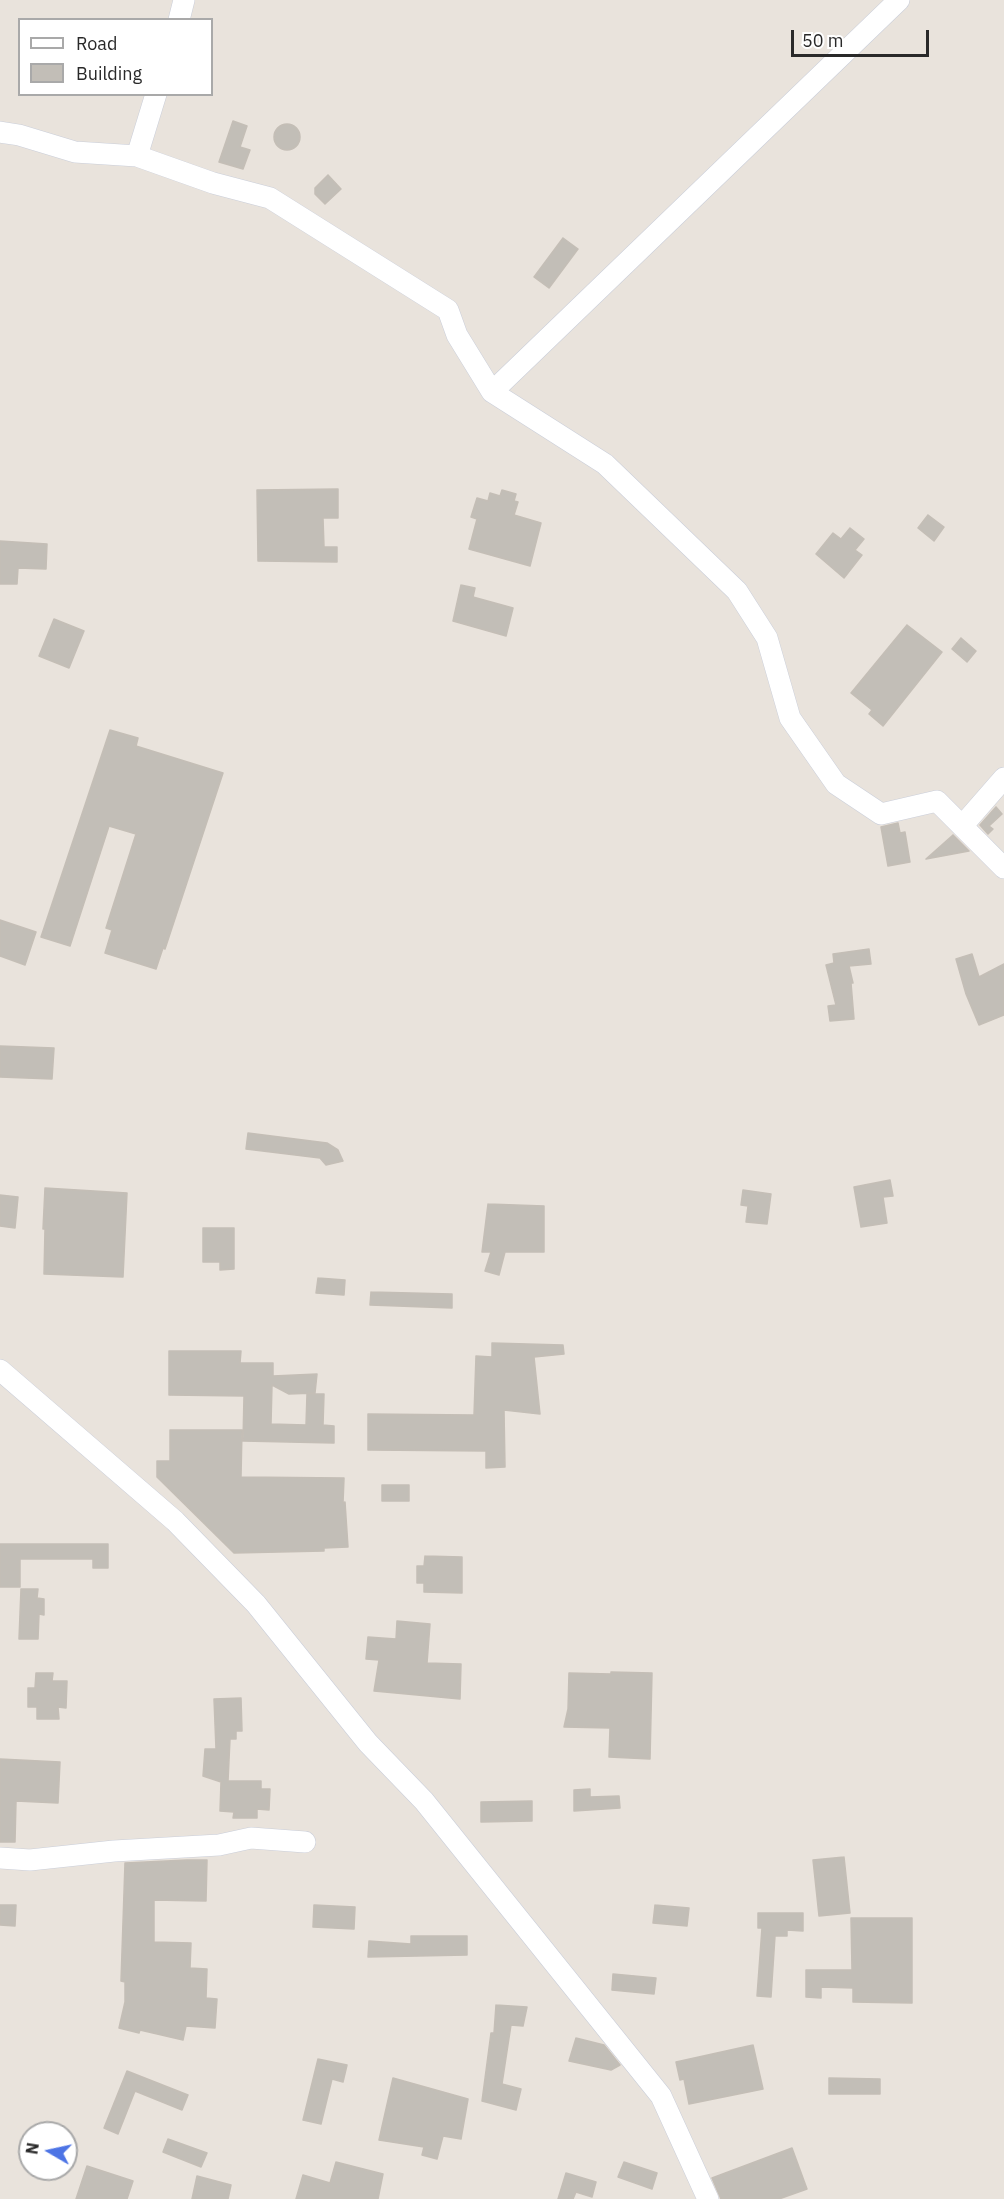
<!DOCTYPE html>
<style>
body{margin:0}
#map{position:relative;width:1004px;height:2199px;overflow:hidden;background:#e9e3dc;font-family:"IBM Plex Sans",sans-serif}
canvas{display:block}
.legend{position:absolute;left:18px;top:18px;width:195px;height:78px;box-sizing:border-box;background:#fff;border:2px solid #a9a9a9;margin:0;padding:8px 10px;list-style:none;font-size:18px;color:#292929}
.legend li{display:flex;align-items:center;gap:12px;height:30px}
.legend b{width:30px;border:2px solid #a9a9a9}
.north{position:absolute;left:18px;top:2121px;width:60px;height:60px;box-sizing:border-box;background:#fff;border:2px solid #a9a9a9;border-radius:50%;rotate:279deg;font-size:16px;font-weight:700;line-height:24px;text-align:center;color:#292929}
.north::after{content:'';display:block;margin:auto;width:21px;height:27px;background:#4d74e5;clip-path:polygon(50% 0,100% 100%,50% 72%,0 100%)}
.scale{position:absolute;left:791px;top:30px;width:138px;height:27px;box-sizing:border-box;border:3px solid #292929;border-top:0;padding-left:8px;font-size:18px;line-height:21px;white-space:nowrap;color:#292929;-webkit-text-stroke:4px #fff;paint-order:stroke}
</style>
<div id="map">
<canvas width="1004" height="2199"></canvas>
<ul class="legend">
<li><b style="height:8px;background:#fff"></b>Road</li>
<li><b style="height:16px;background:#c2beb7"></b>Building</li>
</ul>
<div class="north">N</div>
<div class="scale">50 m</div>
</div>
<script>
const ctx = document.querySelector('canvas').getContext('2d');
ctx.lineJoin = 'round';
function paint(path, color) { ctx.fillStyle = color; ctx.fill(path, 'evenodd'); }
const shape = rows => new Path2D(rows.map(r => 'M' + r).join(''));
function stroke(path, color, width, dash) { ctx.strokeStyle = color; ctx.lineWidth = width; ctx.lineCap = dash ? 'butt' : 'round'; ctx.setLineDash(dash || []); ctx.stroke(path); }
const building = shape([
 [233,121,247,126,240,147,250,150,243,169,219,162,233,121],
 '274 137a13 13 0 1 1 26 0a13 13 0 1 1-26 0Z',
 [328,175,341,189,325,204,315,194,315,188,328,175],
 [563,238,578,249,549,288,534,277,563,238],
 [338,489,338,518,323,518,324,547,337,547,337,562,258,561,257,490,338,489],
 [502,490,516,494,514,501,518,502,514,515,541,523,530,566,469,549,477,519,471,517,477,498,488,501,490,493,500,496,502,490],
 [928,515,944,527,934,541,918,528,928,515],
 [850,528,864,539,855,550,862,555,844,578,816,554,833,533,841,539,850,528],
 [0,541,47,544,46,569,18,568,17,584,0,584,0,541],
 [461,585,475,588,473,597,513,608,506,636,453,621,461,585],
 [54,619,84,631,69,668,39,656,54,619],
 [907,625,942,652,883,726,869,714,872,710,851,693,907,625],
 [961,638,976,651,967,662,952,649,961,638],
 [110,730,138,738,136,746,223,773,165,949,163,948,156,969,105,953,112,930,106,928,136,834,109,826,70,946,41,937,110,730],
 [996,807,1002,814,989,826,993,829,988,834,980,825,996,807],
 [898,823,900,833,905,832,910,862,888,866,881,827,898,823],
 [953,835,969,851,926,859,953,835],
 [0,920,36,932,25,965,0,956,0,920],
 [869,949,871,964,849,966,853,983,851,983,854,1019,830,1021,828,1006,836,1005,826,965,834,963,833,954,869,949],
 [972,954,979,977,1004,964,1004,1015,979,1025,966,994,956,959,972,954],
 [0,1046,54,1048,52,1079,0,1077,0,1046],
 [248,1133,327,1143,338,1150,343,1161,326,1165,320,1158,246,1149,248,1133],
 [890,1180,893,1196,883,1197,887,1223,861,1227,854,1187,890,1180],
 [45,1188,127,1193,123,1277,44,1274,45,1229,43,1229,45,1188],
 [743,1190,771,1194,767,1224,746,1222,748,1206,741,1205,743,1190],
 [0,1195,18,1197,15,1228,0,1226,0,1195],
 [488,1204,544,1206,544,1252,505,1252,499,1275,485,1271,491,1252,482,1252,488,1204],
 [203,1228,234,1228,234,1269,220,1270,220,1262,203,1262,203,1228],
 [318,1278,345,1280,344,1295,316,1293,318,1278],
 [371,1292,452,1294,452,1308,370,1305,371,1292],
 [492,1343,563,1345,564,1354,534,1357,540,1414,504,1410,505,1467,486,1468,486,1451,368,1450,368,1414,474,1415,476,1356,492,1357,492,1343],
 [169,1351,241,1351,240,1363,273,1363,273,1376,317,1374,315,1393,289,1394,272,1385,271,1424,306,1425,307,1394,324,1394,323,1425,334,1426,334,1443,243,1441,244,1396,169,1395,169,1351],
 [170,1430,242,1430,241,1477,344,1478,343,1503,345,1502,348,1547,324,1548,324,1551,234,1553,157,1477,157,1461,170,1461,170,1430],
 [382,1485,409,1485,409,1501,382,1501,382,1485],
 [0,1544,108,1544,108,1568,93,1568,93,1559,20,1559,20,1587,0,1587,0,1544],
 [425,1556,462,1557,462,1593,424,1592,424,1583,417,1583,417,1566,424,1566,425,1556],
 [21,1589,38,1589,37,1598,44,1599,44,1615,39,1614,38,1639,19,1639,21,1589],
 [397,1621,430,1624,427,1663,461,1664,460,1699,374,1691,379,1660,366,1659,368,1637,396,1639,397,1621],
 [611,1672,652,1673,650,1759,609,1757,610,1728,564,1727,568,1709,569,1673,611,1674,611,1672],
 [36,1673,53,1673,52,1681,67,1681,66,1708,58,1707,59,1719,37,1719,37,1707,28,1707,28,1688,35,1688,36,1673],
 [241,1698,242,1731,236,1731,236,1739,230,1739,228,1781,261,1781,261,1789,270,1789,269,1810,257,1809,257,1818,233,1818,234,1812,220,1811,221,1782,203,1776,205,1749,216,1749,214,1699,241,1698],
 [0,1759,60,1762,58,1803,16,1801,15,1842,0,1842,0,1759],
 [590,1789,590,1797,619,1796,620,1808,574,1811,574,1790,590,1789],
 [532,1801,532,1821,481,1822,481,1802,532,1801],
 [844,1857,850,1913,819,1916,813,1860,844,1857],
 [187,1860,207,1860,206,1901,154,1900,154,1942,191,1943,190,1968,207,1969,206,1998,217,1999,215,2028,186,2026,183,2040,140,2030,139,2033,119,2028,125,2002,125,1982,121,1981,125,1863,187,1860],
 [0,1905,16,1905,15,1926,0,1925,0,1905],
 [314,1905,355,1907,354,1929,313,1927,314,1905],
 [655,1905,689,1908,687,1926,653,1923,655,1905],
 [758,1913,803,1913,803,1931,787,1930,787,1936,775,1936,771,1997,757,1996,762,1928,758,1928,758,1913],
 [851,1918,912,1918,912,2003,853,2002,853,1988,821,1987,821,1998,806,1997,806,1970,852,1970,851,1918],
 [411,1936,467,1936,467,1955,368,1957,369,1941,411,1944,411,1936],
 [613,1974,656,1978,654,1994,612,1990,613,1974],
 [496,2005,527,2007,523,2026,511,2025,502,2084,521,2089,516,2110,482,2101,491,2033,494,2033,496,2005],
 [576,2038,604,2045,620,2065,611,2070,569,2061,576,2038],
 [753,2045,763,2089,689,2104,684,2079,680,2080,676,2062,753,2045],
 [318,2059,347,2065,343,2082,332,2079,321,2124,303,2120,318,2059],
 [127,2071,188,2095,182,2110,135,2091,118,2134,104,2128,127,2071],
 [393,2078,468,2099,461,2139,443,2136,437,2159,422,2155,424,2147,379,2140,393,2078],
 [829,2078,880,2079,880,2094,829,2094,829,2078],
 [168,2139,207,2153,201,2167,163,2152,168,2139],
 [792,2148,807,2189,779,2199,721,2199,712,2178,792,2148],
 [336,2162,383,2174,378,2199,296,2199,303,2175,330,2183,336,2162],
 [624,2162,657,2173,652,2189,618,2177,624,2162],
 [87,2166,133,2181,127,2199,76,2199,87,2166],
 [566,2173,596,2182,592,2197,576,2192,573,2199,558,2199,566,2173],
 [197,2176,231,2185,228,2199,192,2199,197,2176]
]);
const minor = shape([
 [179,20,184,0],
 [0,132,19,135,75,152,137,156,213,183,270,198,448,310,457,335,492,392,605,464,737,591,767,638,790,718,836,784,881,814,937,801,1004,868],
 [137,156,156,94],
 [492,392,899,0],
 [963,825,1004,778],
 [0,1370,175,1521,256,1604,368,1743,424,1801,661,2096,708,2199],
 [0,1858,30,1860,114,1851,219,1845,251,1838,305,1842]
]);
paint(building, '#c2beb7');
stroke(building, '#c4beb6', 1.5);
stroke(minor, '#caced9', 22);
stroke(minor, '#fff', 21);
</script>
